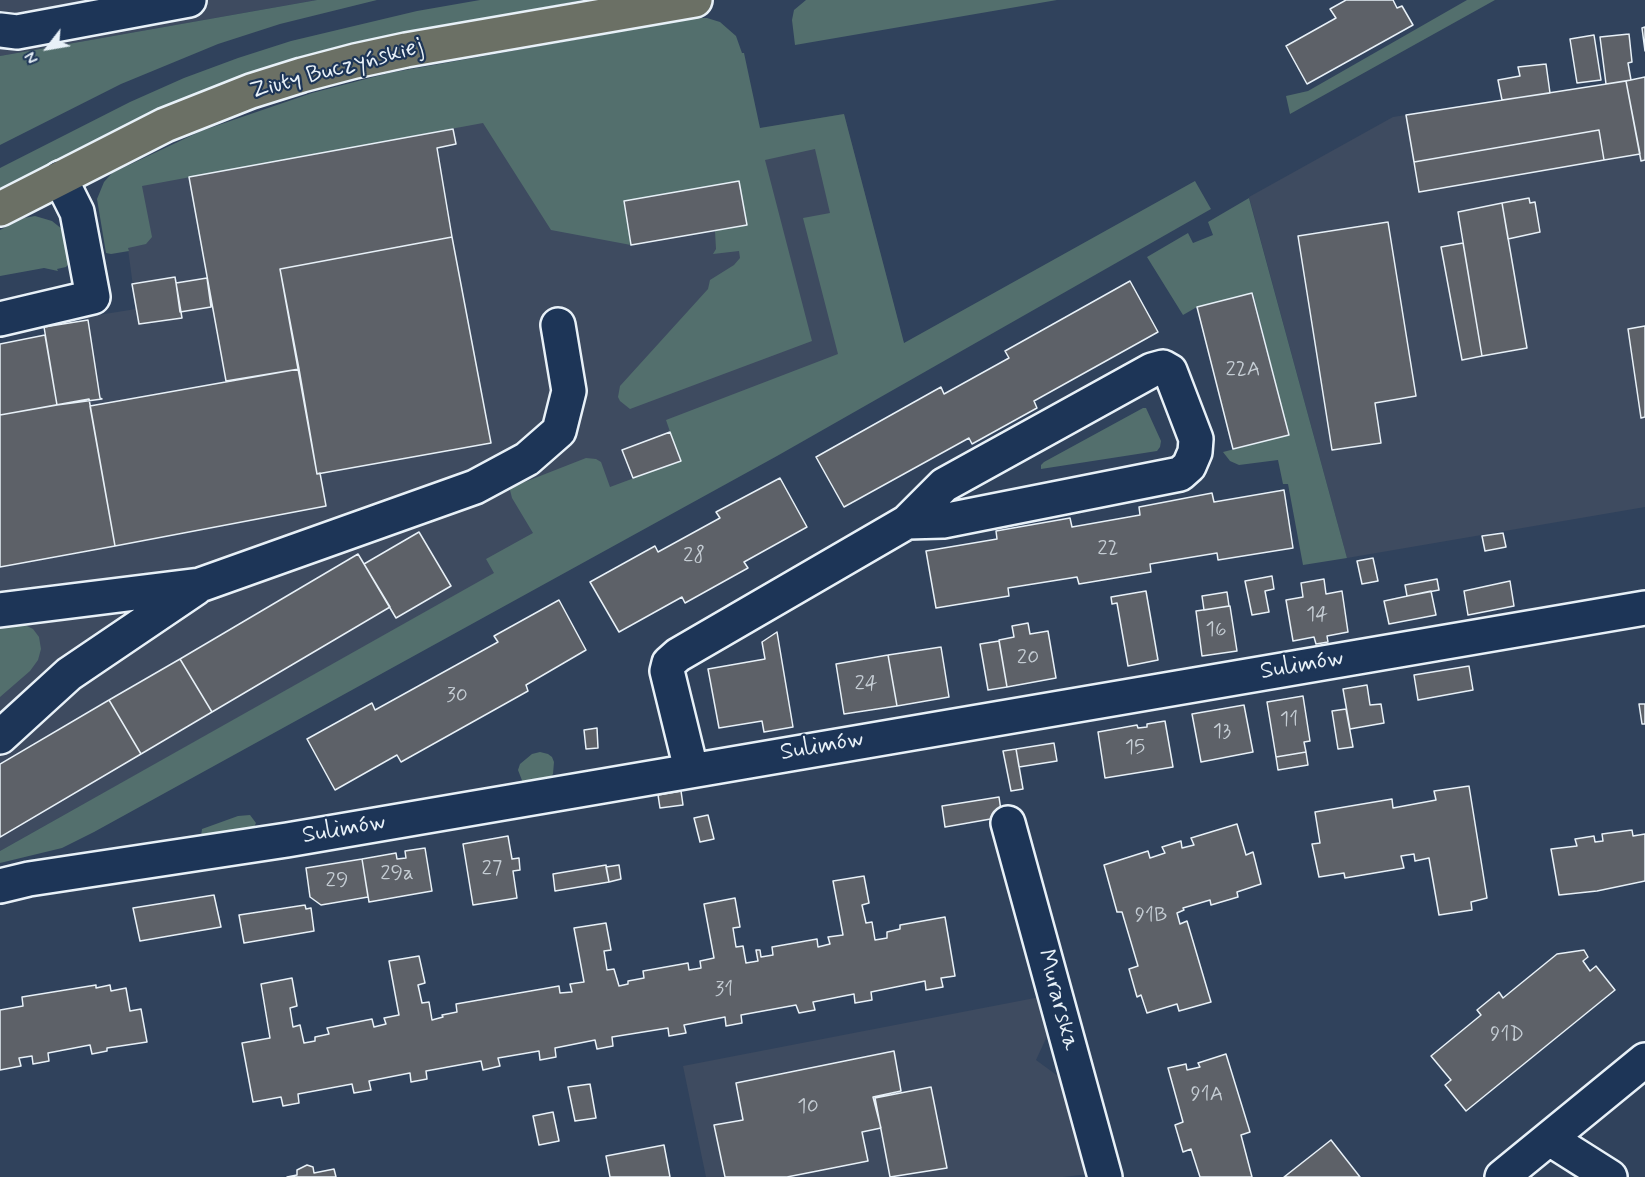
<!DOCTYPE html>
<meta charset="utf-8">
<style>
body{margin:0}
#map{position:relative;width:1645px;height:1177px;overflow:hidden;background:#30425c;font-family:Mynerve,sans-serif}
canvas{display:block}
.north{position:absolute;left:18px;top:18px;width:60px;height:60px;-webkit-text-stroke:4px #1d3557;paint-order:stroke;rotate:239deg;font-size:16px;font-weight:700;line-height:24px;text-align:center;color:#e8f1f8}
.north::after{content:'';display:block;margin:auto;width:21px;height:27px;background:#e8f1f8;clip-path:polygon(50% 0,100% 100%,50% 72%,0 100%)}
</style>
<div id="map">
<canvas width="1645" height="1177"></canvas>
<div class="north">N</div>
</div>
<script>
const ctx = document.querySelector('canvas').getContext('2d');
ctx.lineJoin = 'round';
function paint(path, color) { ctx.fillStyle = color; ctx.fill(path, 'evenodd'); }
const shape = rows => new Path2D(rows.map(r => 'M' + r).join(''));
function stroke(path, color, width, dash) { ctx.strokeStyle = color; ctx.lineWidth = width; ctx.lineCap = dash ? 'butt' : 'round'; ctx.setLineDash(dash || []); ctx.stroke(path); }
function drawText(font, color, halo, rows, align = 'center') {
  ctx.font = font + ' Mynerve,sans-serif'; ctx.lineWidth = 4.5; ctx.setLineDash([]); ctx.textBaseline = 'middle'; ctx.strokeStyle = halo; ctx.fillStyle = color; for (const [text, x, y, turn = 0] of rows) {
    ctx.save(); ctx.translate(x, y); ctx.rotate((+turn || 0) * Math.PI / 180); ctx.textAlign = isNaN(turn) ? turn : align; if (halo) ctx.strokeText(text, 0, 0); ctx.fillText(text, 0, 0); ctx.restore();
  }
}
const built = shape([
 [0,0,317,0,0,56],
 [732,56,749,130,844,114,904,344,0,851,0,344,45,335,44,327,87,320,86,317,136,309,119,181],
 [1645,77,1645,507,1347,558,1249,197,1393,117],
 [1040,997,1049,1032,1036,1060,1062,1079,1089,1174,1063,1177,706,1177,683,1066]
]);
const green = shape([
 [317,0,377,0,280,24,218,44,121,84,0,145,0,56],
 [480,0,583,0,336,47,284,63,237,79,159,110,110,132,0,189,0,168,130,102,184,78,238,58,291,41,417,11],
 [806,0,1057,0,795,45,792,20,794,10],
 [1467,0,1495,0,1290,114,1286,96,1308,91],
 [696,18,707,18,720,22,736,36,742,53,744,53,760,128,844,114,904,343,1195,181,1211,209,777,456,94,832,62,848,0,863,0,851,494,573,486,559,533,533,512,498,510,490,512,487,586,458,596,459,601,462,610,487,680,461,666,420,838,354,803,218,830,213,815,149,765,160,812,341,630,409,620,401,618,397,620,386,708,289,710,280,734,265,740,258,739,251,713,254,716,249,715,231,747,225,739,181,624,201,631,245,551,230,483,123,142,186,152,237,146,244,128,248,129,251,111,254,106,253,97,199,104,182,112,173,201,131,312,93,389,73],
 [1249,198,1347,558,1303,565,1288,484,1283,484,1278,460,1239,465,1230,461,1223,452,1289,435,1253,293,1197,307,1183,315,1147,257,1188,233,1193,243,1213,235,1208,222],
 [35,216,52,221,62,229,72,250,71,261,66,267,57,269,58,271,44,268,0,276,0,230,24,218],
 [1143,408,1146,408,1161,441,1160,447,1157,451,1041,469,1041,465,1044,462],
 [21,623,33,629,39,637,41,649,38,660,30,671,0,697,0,624],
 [540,752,548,754,552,757,554,762,553,774,548,780,523,783,518,770,520,764,532,754],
 [250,815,256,823,254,827,201,836,202,829,238,816]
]);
const building = shape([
 [1346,0,1393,0,1397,8,1402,6,1413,25,1307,84,1286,46,1336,18,1330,9,1346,0],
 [1645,27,1645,51,1642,28,1645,27],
 [1629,34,1632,62,1628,63,1631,80,1606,84,1600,37,1629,34],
 [1594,35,1601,80,1577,83,1570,39,1594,35],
 [1546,64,1550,93,1502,100,1498,80,1520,76,1518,67,1546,64],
 [1645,77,1645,160,1641,161,1626,81,1645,77],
 [1626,81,1640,154,1604,160,1599,130,1414,162,1406,115,1626,81],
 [453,129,456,144,437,148,452,237,280,269,299,369,226,381,189,177,453,129],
 [1599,130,1604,160,1419,192,1414,162,1599,130],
 [739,181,747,225,631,245,624,201,739,181],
 [1529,198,1530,203,1535,202,1540,232,1508,239,1502,203,1529,198],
 [1502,203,1527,348,1482,356,1458,212,1502,203],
 [1388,222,1416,396,1375,403,1381,443,1332,450,1298,236,1388,222],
 [452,237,491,443,317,474,280,269,452,237],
 [1463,243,1482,356,1462,360,1441,247,1463,243],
 [175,277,182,318,139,324,132,284,175,277],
 [207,278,211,307,180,312,176,283,207,278],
 [1130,281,1158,332,1034,401,1037,408,972,444,969,438,844,507,816,457,941,387,944,394,1009,358,1005,351,1130,281],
 [1252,293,1289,435,1233,449,1197,307,1252,293],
 [88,320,100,398,102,399,57,405,44,327,88,320],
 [1645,326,1645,417,1641,418,1628,329,1645,326],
 [45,335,57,405,0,415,0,344,45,335],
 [299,369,317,474,320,473,326,506,115,546,90,406,299,369],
 [89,399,115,546,0,567,0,415,89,399],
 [670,432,681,461,633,478,622,450,670,432],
 [780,478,807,527,744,562,748,568,685,603,682,597,619,632,590,582,655,546,658,552,720,518,716,512,780,478],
 [1284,490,1293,548,1218,560,1217,553,1150,564,1151,572,1079,584,1077,577,1008,588,1009,596,936,608,926,551,997,539,996,531,1070,518,1072,527,1140,515,1139,507,1212,493,1214,502,1284,490],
 [419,532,451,586,396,618,364,564,419,532],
 [1503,533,1506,547,1485,551,1482,536,1503,533],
 [358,554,390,607,212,712,180,659,358,554],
 [1373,558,1378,581,1362,584,1357,561,1373,558],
 [1272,576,1274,589,1265,591,1269,612,1252,615,1245,581,1272,576],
 [1324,579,1326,594,1342,591,1348,632,1327,636,1328,642,1316,644,1314,637,1293,641,1286,600,1303,597,1301,583,1324,579],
 [1437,579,1439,590,1407,596,1405,585,1437,579],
 [1510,581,1514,606,1468,615,1464,591,1510,581],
 [1146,591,1158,660,1128,666,1117,603,1112,604,1111,597,1146,591],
 [1431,591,1436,615,1389,624,1384,601,1431,591],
 [1227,592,1229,606,1204,610,1202,596,1227,592],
 [559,600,586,650,526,685,528,691,401,762,397,755,335,790,307,739,372,703,375,710,498,642,494,636,559,600],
 [1230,606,1237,651,1202,656,1196,611,1230,606],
 [1028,623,1030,634,1048,631,1056,678,1007,687,999,640,1014,637,1012,626,1028,623],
 [777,632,793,727,764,732,762,721,719,728,708,669,765,659,762,642,777,632],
 [999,641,1007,687,988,690,980,644,999,641],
 [941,647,949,697,897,706,888,655,941,647],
 [888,655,897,706,844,714,836,664,888,655],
 [180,659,212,712,141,754,109,700,180,659],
 [1469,666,1473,690,1418,700,1414,675,1469,666],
 [1367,685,1370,705,1381,704,1384,723,1350,729,1343,689,1367,685],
 [1303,696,1310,741,1304,742,1306,752,1276,757,1267,702,1303,696],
 [109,700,141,754,0,837,0,764,109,700],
 [1639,704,1645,704,1645,724,1642,724,1639,704],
 [1244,705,1253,752,1201,762,1192,714,1244,705],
 [1346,709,1353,747,1338,749,1332,711,1346,709],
 [1165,721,1173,767,1105,778,1098,732,1137,725,1138,728,1147,727,1147,724,1165,721],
 [597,728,598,748,586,749,584,730,597,728],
 [1054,743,1057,761,1019,767,1016,749,1054,743],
 [1016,749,1023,789,1011,791,1003,751,1016,749],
 [1306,752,1308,765,1278,770,1276,757,1306,752],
 [1469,786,1487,898,1471,902,1472,910,1439,915,1429,858,1415,861,1414,854,1401,856,1404,868,1345,878,1344,873,1319,877,1312,844,1320,843,1315,812,1392,799,1393,808,1436,800,1434,791,1469,786],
 [681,791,683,805,660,808,658,795,681,791],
 [999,797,1002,817,945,827,942,806,999,797],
 [708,815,714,839,700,842,694,818,708,815],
 [1237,824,1246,855,1253,852,1261,884,1237,892,1238,897,1211,905,1210,900,1183,908,1184,910,1177,913,1180,924,1187,921,1211,1002,1179,1011,1177,1004,1147,1013,1141,995,1137,997,1129,969,1138,966,1122,912,1117,912,1104,865,1148,851,1150,858,1165,853,1162,847,1181,841,1182,848,1194,845,1191,838,1237,824],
 [1632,830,1633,836,1645,834,1645,881,1597,891,1559,895,1551,849,1577,846,1575,839,1594,836,1595,842,1603,841,1602,834,1632,830],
 [508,836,512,859,519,858,520,870,513,871,517,898,473,905,463,844,508,836],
 [425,848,432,891,369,902,362,859,396,853,397,859,406,858,405,851,425,848],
 [362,859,368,897,321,905,310,897,306,868,362,859],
 [606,865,609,882,555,891,553,874,606,865],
 [619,865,621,879,609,882,606,867,619,865],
 [864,876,869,903,862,905,866,923,872,922,875,940,887,938,887,932,900,929,900,925,945,917,955,976,941,978,943,987,926,990,925,981,871,992,872,1000,855,1003,854,994,813,1002,815,1010,799,1013,796,1005,741,1015,742,1023,726,1026,725,1017,684,1025,686,1033,669,1036,668,1028,612,1037,613,1046,597,1049,595,1040,555,1048,556,1057,540,1060,539,1051,498,1058,500,1066,483,1070,481,1061,426,1071,427,1079,411,1082,410,1073,369,1081,371,1090,354,1093,352,1084,298,1094,299,1103,283,1106,281,1097,253,1102,242,1043,270,1038,261,984,292,978,297,1006,290,1008,293,1027,300,1025,304,1043,315,1041,315,1037,329,1034,327,1028,372,1019,374,1027,386,1024,384,1018,399,1015,389,961,419,956,425,983,418,985,422,1003,429,1002,432,1020,443,1017,442,1015,457,1012,456,1004,559,986,560,993,572,992,570,984,584,982,574,928,606,923,611,950,604,951,607,970,614,969,619,986,628,984,628,981,644,978,643,971,688,963,689,970,701,968,700,961,714,958,704,904,735,898,740,927,733,928,736,947,743,946,746,963,758,961,756,950,760,950,761,957,773,955,772,947,817,939,818,947,830,944,828,937,843,935,833,881,864,876],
 [214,895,221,927,140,941,133,908,214,895],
 [305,905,306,909,311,908,314,931,244,943,239,915,305,905],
 [1584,950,1588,957,1583,961,1590,971,1596,966,1615,990,1466,1111,1445,1085,1451,1080,1431,1056,1481,1015,1477,1010,1499,992,1503,998,1557,954,1584,950],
 [96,985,96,988,110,985,111,991,126,988,130,1011,141,1009,147,1042,107,1048,107,1051,92,1054,90,1045,48,1053,49,1061,33,1064,32,1056,19,1058,21,1066,0,1070,0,1010,23,1006,22,997,96,985],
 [894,1051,901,1091,873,1097,881,1128,862,1132,868,1161,787,1177,725,1177,714,1125,743,1120,736,1083,894,1051],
 [1226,1054,1250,1132,1241,1135,1252,1177,1200,1177,1191,1149,1183,1152,1175,1125,1183,1122,1168,1068,1186,1064,1187,1070,1200,1067,1198,1063,1226,1054],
 [590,1084,596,1118,575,1121,568,1087,590,1084],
 [931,1087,947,1168,890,1177,875,1098,931,1087],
 [553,1112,559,1141,539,1145,533,1116,553,1112],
 [1331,1140,1360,1177,1284,1177,1331,1140],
 [664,1145,670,1177,610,1177,606,1156,664,1145],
 [307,1165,313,1167,314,1173,334,1169,336,1177,287,1177,297,1175,297,1170,307,1165]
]);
const minor = shape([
 [0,30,17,32,189,0],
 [0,319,93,297,77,212,60,178],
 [0,610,200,585,475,487,527,459,559,431,569,391,558,325],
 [0,737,69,674,196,588],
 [691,769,667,671,669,663,678,655,907,522,944,485,1152,370,1163,367,1170,371,1196,439,1195,452,1189,466,1180,474,943,521,907,522],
 [1008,823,1105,1177],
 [0,886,29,879,287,840,1645,608],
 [1550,1139,1610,1177],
 [1502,1177,1645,1060]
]);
const major = shape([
 [0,209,165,125,251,91,302,75,355,61,406,50,695,0]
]);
const numberNames = [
 ["22A",1243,371],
 ["22",1108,550],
 ["28",694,557],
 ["14",1317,616],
 ["16",1216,631],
 ["20",1028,659],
 ["24",866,685],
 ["30",457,697],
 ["11",1289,721],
 ["13",1222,733],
 ["15",1135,749],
 ["27",492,870],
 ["29a",397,875],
 ["29",337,882],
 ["91B",1151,917],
 ["31",724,991],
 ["91D",1507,1036],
 ["91A",1207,1096],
 ["10",808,1108]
];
const streetNames = [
 ["Ziuty Buczyńskiej",337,70,-15],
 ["Sulimów",1302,666,-10],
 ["Sulimów",822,747,-10],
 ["Sulimów",344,830,-10],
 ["Murarska",1057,1000,75]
];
paint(built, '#3e4b60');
paint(green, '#536f6d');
paint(building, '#5d6168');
stroke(building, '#e8f1f8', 1.5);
stroke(minor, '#e8f1f8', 38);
stroke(major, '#e8f1f8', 38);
stroke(minor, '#1d3557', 33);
stroke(major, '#6b7065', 33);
drawText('21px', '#c5cdd4', null, numberNames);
drawText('24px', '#e8f1f8', '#1d3557', streetNames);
</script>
